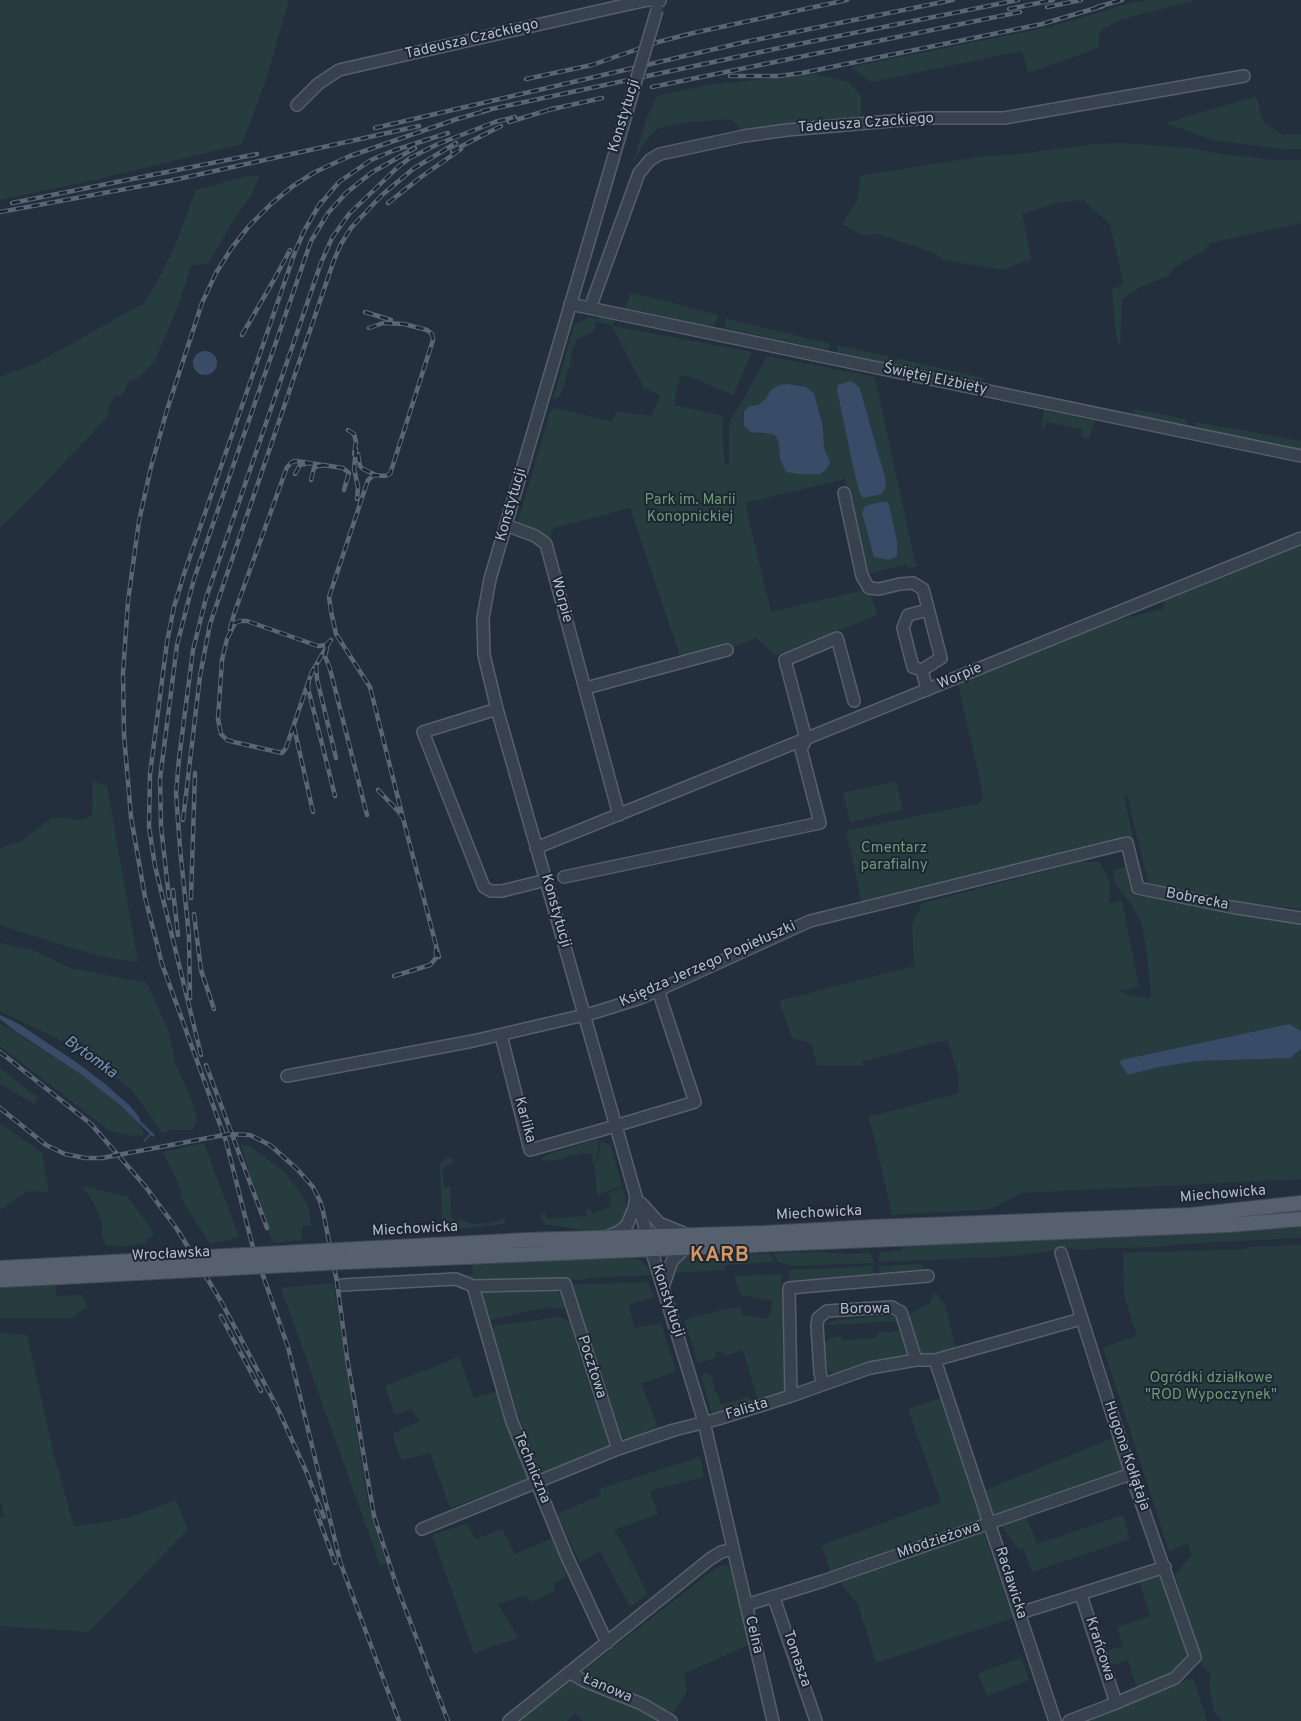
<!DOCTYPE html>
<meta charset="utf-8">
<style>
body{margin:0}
canvas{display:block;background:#242f3e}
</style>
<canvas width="1301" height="1721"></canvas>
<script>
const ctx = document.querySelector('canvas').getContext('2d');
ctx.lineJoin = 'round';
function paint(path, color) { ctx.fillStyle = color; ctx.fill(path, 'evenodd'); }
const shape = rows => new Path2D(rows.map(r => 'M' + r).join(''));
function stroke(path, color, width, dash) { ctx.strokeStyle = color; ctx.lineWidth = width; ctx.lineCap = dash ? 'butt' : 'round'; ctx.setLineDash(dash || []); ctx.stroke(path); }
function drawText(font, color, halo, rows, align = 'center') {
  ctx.font = font + ' Overpass,sans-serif'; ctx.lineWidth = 4; ctx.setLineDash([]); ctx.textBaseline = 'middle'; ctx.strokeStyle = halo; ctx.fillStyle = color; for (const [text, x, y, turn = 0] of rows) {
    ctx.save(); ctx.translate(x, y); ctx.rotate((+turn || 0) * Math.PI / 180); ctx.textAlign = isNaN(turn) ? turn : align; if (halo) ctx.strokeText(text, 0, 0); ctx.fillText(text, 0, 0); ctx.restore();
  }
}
const green = shape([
 [0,0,289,0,266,80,242,144,99,179,0,200],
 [1148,0,1197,0,1119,20,1100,31,1098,48,1028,73,1022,51,871,82,851,67,1054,26,1130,3],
 [814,74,849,82,861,96,861,112,858,119,744,132,730,119,682,123,657,129,643,144,633,164,646,119,657,96,708,85],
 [1256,96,1264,123,1283,135,1301,134,1301,149,1282,149,1213,140,1166,123],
 [1121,143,1189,148,1214,153,1273,160,1301,160,1301,223,1210,243,1205,250,1178,265,1167,276,1142,286,1122,299,1120,347,1116,335,1112,288,1119,287,1123,282,1110,224,1083,200,1061,202,1022,214,1031,259,1003,270,944,260,934,253,879,234,863,235,842,224,857,202,860,176,984,156,1011,155,1095,144],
 [248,176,259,176,253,193,234,219,208,264,191,265,181,298,155,361,137,379,129,381,122,396,115,395,108,410,109,415,25,504,0,527,0,377,39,362,144,303,154,288,174,248,196,190],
 [631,293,646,296,718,315,715,325,707,325,625,308],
 [599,316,614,320,613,326,752,352,733,395,691,377,680,375,674,405,723,416,722,432,725,464,729,465,729,427,731,419,742,402,767,356,875,377,915,562,918,566,908,568,907,564,870,573,869,589,877,615,776,655,755,638,727,650,682,662,630,508,557,527,551,531,552,538,517,525,550,412,556,408,612,422,616,412,652,416,660,395,644,388,612,326,598,321,594,323,595,328,593,331,577,339,571,355,571,362,560,396,553,399,574,326,589,317,598,319],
 [788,384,805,387,814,393,823,427,824,448,830,462,780,459,779,443,776,436,771,434,758,434,750,406,758,405,766,399,770,391],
 [838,385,860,389,886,481,885,488,861,497,854,471,837,390],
 [845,479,869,589,771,612,745,503],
 [725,318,831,344,827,350,725,328],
 [837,345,979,377,984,378,980,383,925,372,838,352],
 [1134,409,1189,420,1185,426,1135,415],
 [1044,410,1094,421,1089,439,1081,437,1082,429,1046,422,1044,429,1041,428],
 [1195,422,1301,441,1301,452,1294,450,1294,447,1196,427],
 [1301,544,1301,909,1231,901,1149,885,1127,795,1124,796,1133,839,862,904,846,831,980,803,983,794,958,684,1108,622,1164,609,1163,600],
 [93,781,107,786,138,962,116,959,88,953,0,925,0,848,20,842,52,818,64,817,78,821,92,816],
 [896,781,903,810,850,822,843,793],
 [1080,862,1099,862,1106,873,1110,884,1109,903,1122,901,1139,986,1119,991,1132,996,1150,999,1151,994,1147,955,1142,924,1132,905,1115,884,1113,870,1126,867,1129,885,1135,896,1148,894,1301,919,1301,1031,1289,1024,1121,1060,1128,1075,1159,1067,1198,1061,1290,1058,1301,1049,1301,1179,1020,1193,992,1209,892,1215,876,1144,868,1117,957,1094,959,1091,958,1073,948,1041,941,1041,864,1061,861,1058,864,1066,817,1065,811,1043,792,1038,779,1001,914,966,912,924,920,909,920,904],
 [0,943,35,951,70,968,147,983,169,1032,175,1062,192,1101,197,1120,193,1130,170,1130,163,1133,131,1089,77,1048,0,1011],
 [0,1023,82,1075,104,1092,139,1123,145,1135,134,1136,110,1131,0,1046],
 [0,1068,38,1098,34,1104,0,1084],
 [0,1123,42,1153,49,1192,28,1191,0,1210],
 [595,1140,599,1140,597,1159,593,1165,591,1153,569,1155,563,1159,545,1161,541,1160,546,1155],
 [601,1141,611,1146,622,1186,597,1195,594,1165,598,1160],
 [204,1143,239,1237,210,1244,180,1197,183,1194,163,1152],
 [241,1144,249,1146,284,1171,298,1190,308,1206,311,1225,302,1226,301,1240,273,1243,262,1218],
 [447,1158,451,1158,454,1162,443,1168,444,1187,450,1187,451,1216,456,1223,461,1220,471,1224,490,1223,505,1218,505,1224,454,1229,449,1228,445,1226,442,1219,440,1167,441,1162],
 [82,1186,128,1197,154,1233,145,1243,125,1247,106,1245,102,1235,102,1221,93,1201],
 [623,1188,626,1202,626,1210,621,1221,615,1226,616,1228,602,1232,595,1232,544,1224,541,1219,541,1215,545,1213,546,1219,587,1216,586,1209,590,1209,593,1214,611,1206,609,1200,611,1199,608,1193],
 [1301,1223,1301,1238,1176,1244,1163,1247,1099,1248,1087,1250,1067,1248,1016,1256,879,1262,879,1253,901,1250,902,1244],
 [1301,1245,1301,1721,1222,1721,1214,1711,1209,1687,1211,1675,1201,1664,1175,1575,1192,1555,1188,1543,1169,1551,1103,1347,1137,1336,1124,1295,1123,1253,1247,1249,1248,1247],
 [757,1249,757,1254,770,1254,774,1262,725,1265,724,1270,671,1273,679,1260,690,1252],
 [821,1252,849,1254,871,1253,873,1263,793,1266,778,1262,773,1253],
 [631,1257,641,1261,647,1267,652,1275,606,1277,566,1281,481,1284,466,1279,466,1275,473,1273,472,1260],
 [922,1264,923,1273,880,1278,879,1266],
 [873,1266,874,1278,790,1286,789,1271,792,1270],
 [781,1274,787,1394,765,1401,760,1400,756,1394,743,1350,724,1356,722,1351,715,1353,716,1358,698,1363,684,1320,686,1319,726,1309,740,1308,742,1315,768,1319,772,1307,772,1301,741,1295,734,1276],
 [55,1282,57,1296,82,1295,87,1307,70,1319,0,1318,0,1285],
 [648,1282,654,1297,629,1305,634,1328,661,1323,676,1372,641,1383,658,1428,626,1440,621,1434,569,1285],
 [333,1283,368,1504,386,1563,380,1565,281,1288],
 [550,1287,562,1295,567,1309,549,1307,489,1320,485,1316,478,1294,481,1291],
 [937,1294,945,1305,956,1348,926,1355,921,1354,908,1325,908,1319,909,1315,931,1302,932,1295],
 [889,1315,896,1317,898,1321,826,1325,831,1321],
 [559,1317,569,1321,590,1388,611,1443,610,1448,544,1474,541,1471,521,1423,492,1329,496,1326],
 [902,1331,909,1351,902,1358,842,1373,833,1373,828,1371,825,1363,825,1342,829,1338,841,1336,842,1340,876,1338,877,1333],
 [0,1333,27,1335,54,1455,74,1527,128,1518,176,1500,188,1529,89,1632,0,1626,0,1518,4,1516,0,1500],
 [459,1357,474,1398,498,1391,531,1478,450,1508,430,1453,401,1460,392,1434,419,1421,412,1408,395,1415,385,1386],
 [706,1373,712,1377,715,1393,717,1393,721,1405,749,1397,750,1402,748,1404,715,1414,712,1414,701,1376],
 [943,1397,983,1518,831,1573,822,1545,941,1502,908,1409],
 [1115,1437,1126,1471,994,1517,986,1490],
 [700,1457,704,1477,650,1491,658,1514,614,1530,624,1546,647,1594,630,1607,600,1551,580,1562,557,1514,601,1495,599,1489],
 [1123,1515,1130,1539,1032,1572,1023,1548,1018,1549,1001,1525,1026,1517,1037,1544],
 [466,1524,476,1539,502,1529,515,1554,555,1537,567,1565,563,1567,567,1577,553,1583,555,1591,530,1602,526,1595,498,1604,518,1638,474,1653,432,1535],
 [983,1531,1013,1618,876,1663,858,1605,839,1581],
 [723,1565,729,1566,732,1571,750,1644,684,1674,687,1691,673,1713,670,1714,639,1695,590,1681,587,1675,586,1669,716,1568],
 [1161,1573,1188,1649,1180,1667,1169,1677,1138,1691,1128,1660,1112,1665,1107,1651,1123,1646,1117,1627,1150,1616,1139,1580],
 [1021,1658,1029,1680,987,1696,978,1673],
 [1193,1678,1207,1721,1081,1721],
 [572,1680,625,1699,666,1721,583,1721,576,1713,567,1721,518,1721,562,1685]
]);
const water = shape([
 '193 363a12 12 0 1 1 24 0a12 12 0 1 1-24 0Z',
 [850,381,856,384,860,389,886,481,885,488,882,494,863,498,860,494,854,471,837,390,838,385],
 [788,384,806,387,814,393,823,427,824,448,830,462,827,469,820,474,799,474,786,472,780,459,779,443,776,436,771,434,751,432,744,425,744,411,750,406,758,405,766,399,770,391,779,385],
 [881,502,887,502,889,505,897,541,897,556,889,560,874,557,862,513,865,506],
 [0,1015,19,1024,76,1062,105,1084,129,1105,140,1118,140,1121,155,1135,153,1137,151,1135,144,1142,143,1141,150,1134,120,1105,82,1075,15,1031,0,1019],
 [1289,1024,1301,1031,1301,1049,1290,1058,1198,1061,1159,1067,1128,1075,1120,1063,1121,1060]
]);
const minor = shape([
 [297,105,318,84,339,70,607,9,648,0,660,1],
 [628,108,490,579,483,618,484,655,497,709,651,1249,704,1422,773,1721],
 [570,304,1301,456],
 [590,308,639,173,650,160,660,154,744,136,787,130,926,118,1004,118,1244,76],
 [844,493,862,576,869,588,879,589,900,584,913,583,923,589,941,658,922,670,927,690],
 [506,525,535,536,546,544,619,815],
 [922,670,913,667,903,628,908,615,928,610],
 [586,688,727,650],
 [497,709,423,732,484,887,491,891,502,891,546,880],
 [536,848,1301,538],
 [564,877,820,823,801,749,806,739,785,660,837,638,854,701],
 [501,1035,530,1150,598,1131,695,1102,658,990],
 [287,1076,473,1041,593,1013,641,998,810,921,1127,843,1138,888,1231,907,1301,918],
 [641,1203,659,1223,686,1234],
 [608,1236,618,1232,627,1225,634,1208,636,1197],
 [1061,1253,1131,1474,1195,1657,1175,1678,1116,1703,1069,1721],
 [342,1285,456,1279,473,1286,565,1284,618,1449],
 [473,1286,512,1422,567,1557,607,1643],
 [663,1287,672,1261,685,1248],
 [935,1360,1055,1721],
 [823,1384,820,1373,817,1326,818,1318,827,1311,892,1307,901,1312,916,1360],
 [791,1396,789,1288,928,1276],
 [422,1529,618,1449,674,1430,718,1419,791,1396,870,1368,916,1360,935,1360,1081,1319],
 [1081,1595,1116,1703],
 [774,1598,816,1721],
 [746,1605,823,1581,1131,1474],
 [1020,1613,1165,1567],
 [569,1672,584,1681,642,1704,671,1721],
 [509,1721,710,1559,721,1552,733,1549]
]);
const major = shape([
 [339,1250,528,1240,765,1233,872,1227,1191,1215,1301,1203],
 [345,1262,1228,1225,1301,1219],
 [0,1268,56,1265],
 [0,1280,62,1277]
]);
const rail = shape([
 [1047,7,1081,0],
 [1097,7,1122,0],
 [1009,9,1053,0],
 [730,76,778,76,802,73,1042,24,1103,6],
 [526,79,592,65,658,42,693,33,847,0],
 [652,87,1020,12],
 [548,110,602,98],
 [482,111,789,46,1018,0],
 [509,122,555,108],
 [375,128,745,42,953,0],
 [407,147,425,140],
 [452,151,501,126],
 [12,203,257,154],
 [388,203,421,177,461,149],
 [317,208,339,182,371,160,395,150,448,133],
 [0,212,169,181,419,126],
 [365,312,391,320],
 [369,328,383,323,404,324,427,330,432,334,433,340,392,468,390,474,385,476,374,475,368,480,329,597,331,611,336,634,370,687,403,818],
 [242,335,275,278,290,250],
 [348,430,354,434,356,442,354,454],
 [356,449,354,469,358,487,357,499],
 [358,454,360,466,363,469,376,475],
 [295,474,300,465,309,463],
 [311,480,314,468,318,466,326,465],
 [230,629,234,614,287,467,292,462,296,461,343,468,349,473,344,490],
 [330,641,312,672,309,680,308,688,335,796],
 [327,648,325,656,330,669,367,815],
 [316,665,317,679,336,758],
 [309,680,286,748,282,753,234,742,227,740,221,734,218,719,222,660,227,639,235,623,240,621,247,621,318,646,326,645,331,640],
 [294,727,313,812],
 [378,790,398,811,403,818,439,957],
 [183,820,200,676,210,624,334,260,341,244,351,228,382,195,413,169,456,143],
 [173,890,178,935],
 [169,898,161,826,160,779,177,645,194,579,311,241,328,213,346,193,371,173,415,148],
 [191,898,195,773],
 [194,914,201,970,214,1009],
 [394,976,430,965,436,958,436,948],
 [190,998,189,936,180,848,176,793,179,759,193,650,206,598,321,263,332,238,349,214,398,167,410,158,438,144,495,122,515,117],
 [0,1052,91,1124,145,1186,177,1229,222,1303,278,1409,306,1471,324,1517],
 [201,1055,155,866,149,827,150,774,167,642,174,607,184,574,295,252,304,231,321,202],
 [206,1065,267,1228],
 [0,1108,46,1145,65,1154,85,1158,102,1158,229,1134,250,1135,270,1145,297,1169,313,1187,320,1201,323,1211,337,1282,347,1358,374,1516,396,1584,448,1721],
 [221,1316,261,1391],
 [316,1511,335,1563],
 [339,1559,399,1721],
 [341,1565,288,1347,252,1244,226,1141,162,964,145,897,131,817,124,735,123,673,128,601,139,521,151,467,167,410,202,303,216,273,231,249,249,226,271,204,293,186,315,172,350,156,457,119,489,110]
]);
const minorBridge = shape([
 [628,108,657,10]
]);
const majorBridge = shape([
 [56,1265,339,1250],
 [62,1277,345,1262]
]);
const streetNames = [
 ["Tadeusza Czackiego",472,40,-13],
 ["Konstytucji",625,116,-73],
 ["Tadeusza Czackiego",866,124,-4],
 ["Świętej Elżbiety",935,380,12],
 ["Konstytucji",512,505,-74],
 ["Worpie",561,600,75],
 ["Worpie",960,677,-23],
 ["Bobrecka",1197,900,11],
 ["Konstytucji",555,911,74],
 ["Księdza Jerzego Popiełuszki",708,965,-24],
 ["Karlika",524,1120,75],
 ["Miechowicka",1223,1195,-5],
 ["Miechowicka",819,1214,-3],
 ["Miechowicka",415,1230,-3],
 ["Wrocławska",171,1255,-3],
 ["Konstytucji",667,1301,72],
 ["Borowa",865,1310,-1],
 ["Pocztowa",591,1367,72],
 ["Falista",747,1410,-17],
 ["Hugona Kołłątaja",1126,1456,71],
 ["Techniczna",531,1468,68],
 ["Młodzieżowa",939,1541,-19],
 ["Racławicka",1010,1583,72],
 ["Celna",753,1635,77],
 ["Krańcowa",1099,1649,72],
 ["Tomasza",796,1659,71],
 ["Łanowa",607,1689,23]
];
const parkNames = [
 ["Park im. Marii",690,501],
 ["Konopnickiej",690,518],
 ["Cmentarz",894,849],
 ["parafialny",894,866],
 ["Ogródki działkowe",1211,1379],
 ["\"ROD Wypoczynek\"",1211,1396]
];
const waterNames = [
 ["Bytomka",90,1058,36]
];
const districtNames = [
 ["KARB",720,1257]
];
paint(green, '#263c3f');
paint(water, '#394c67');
stroke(minor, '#565f6c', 14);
stroke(major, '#414a57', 16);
stroke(minor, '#38414e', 11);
stroke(major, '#56606e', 14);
stroke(rail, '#5a6575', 4.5);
stroke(rail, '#1d2633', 2.5, [8]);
stroke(minorBridge, '#565f6c', 14, []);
stroke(majorBridge, '#414a57', 16, []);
stroke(minorBridge, '#38414e', 11);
stroke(majorBridge, '#56606e', 14);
drawText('15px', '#b4bcc9', '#1d2633', streetNames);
drawText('15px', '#6b9a76', '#1d2633', parkNames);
drawText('italic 16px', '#7c92b1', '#1d2633', waterNames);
ctx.letterSpacing = '1px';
drawText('bold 20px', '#d59563', '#1d2633', districtNames);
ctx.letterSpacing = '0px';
</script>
